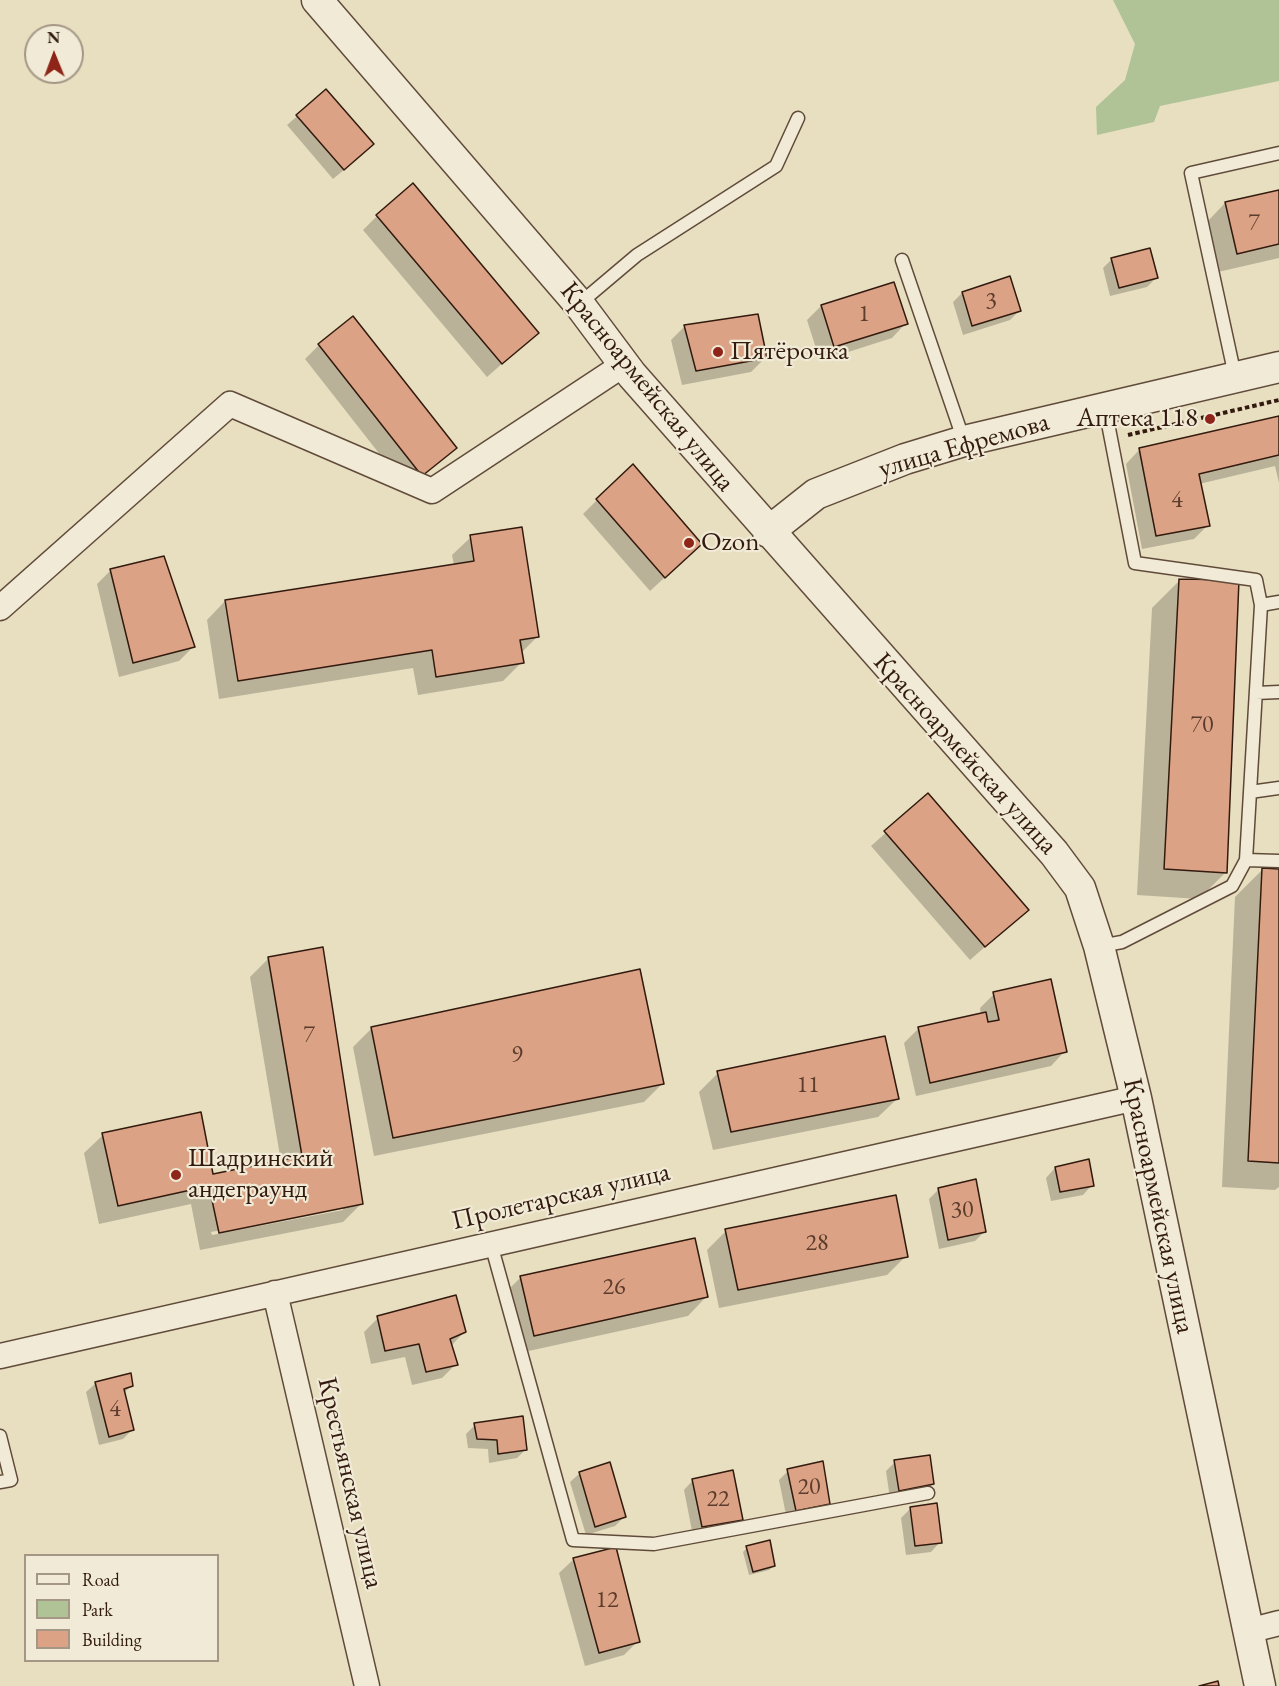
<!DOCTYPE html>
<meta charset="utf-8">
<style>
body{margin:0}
#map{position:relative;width:1279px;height:1686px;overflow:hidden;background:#e8dfc0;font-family:"EB Garamond",serif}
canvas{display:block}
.legend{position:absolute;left:24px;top:1554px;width:195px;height:108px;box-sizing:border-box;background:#f0ead6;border:2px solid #a49786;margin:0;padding:8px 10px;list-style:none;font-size:18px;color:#321a0e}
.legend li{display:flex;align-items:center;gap:12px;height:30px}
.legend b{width:30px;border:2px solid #a49786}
.north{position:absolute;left:24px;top:24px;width:60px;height:60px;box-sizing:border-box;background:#f0ead6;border:2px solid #a49786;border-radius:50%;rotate:359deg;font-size:16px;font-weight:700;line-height:24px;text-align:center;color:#321a0e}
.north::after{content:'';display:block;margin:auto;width:21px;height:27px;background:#8f2418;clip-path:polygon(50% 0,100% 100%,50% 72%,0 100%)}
</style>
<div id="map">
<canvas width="1279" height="1686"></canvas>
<ul class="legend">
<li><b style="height:8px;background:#f0ead6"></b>Road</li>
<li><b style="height:16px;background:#afc397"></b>Park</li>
<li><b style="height:16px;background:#dba285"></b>Building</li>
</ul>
<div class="north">N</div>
</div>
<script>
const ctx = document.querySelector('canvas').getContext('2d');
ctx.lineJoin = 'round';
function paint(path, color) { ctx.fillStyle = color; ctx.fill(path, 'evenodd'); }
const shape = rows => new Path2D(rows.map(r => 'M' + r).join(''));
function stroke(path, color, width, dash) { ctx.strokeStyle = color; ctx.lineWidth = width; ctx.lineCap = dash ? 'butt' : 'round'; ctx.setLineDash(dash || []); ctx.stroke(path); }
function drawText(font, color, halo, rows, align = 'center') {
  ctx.font = font + ' "EB Garamond",serif'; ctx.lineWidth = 4.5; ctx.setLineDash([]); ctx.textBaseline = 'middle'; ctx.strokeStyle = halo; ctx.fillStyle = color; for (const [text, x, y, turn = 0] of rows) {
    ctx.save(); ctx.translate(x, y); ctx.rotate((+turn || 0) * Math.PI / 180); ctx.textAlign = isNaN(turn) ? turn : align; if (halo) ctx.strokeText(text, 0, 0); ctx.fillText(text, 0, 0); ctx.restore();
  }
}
const green = shape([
 [1113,0,1279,0,1279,81,1160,106,1154,122,1097,135,1096,107,1125,80,1135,44]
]);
const shadow = shape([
 [326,91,363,154,333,179,287,125],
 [1279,191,1279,258,1218,272,1207,222,1225,203],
 [377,216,537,333,487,377,363,230],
 [1112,259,1157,277,1147,287,1110,296,1103,268],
 [962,293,1019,311,1010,320,963,335,953,302],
 [821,306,906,323,892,338,820,361,807,320],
 [685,326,765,358,751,372,682,385,671,340],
 [319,345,455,448,407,489,305,359],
 [1279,417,1279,483,1275,466,1199,484,1208,525,1194,539,1142,549,1126,464,1140,449],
 [597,500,686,558,650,591,583,514],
 [471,537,537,637,521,653,522,662,503,681,418,695,413,668,219,699,207,620,225,601,454,565,452,555],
 [111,570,193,647,179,661,119,677,97,584],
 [1179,581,1226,872,1199,899,1137,895,1152,608],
 [928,795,1027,910,970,960,871,846],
 [1262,870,1279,870,1279,1187,1275,1190,1222,1187,1235,897],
 [269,958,361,1204,343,1222,200,1250,191,1204,99,1224,84,1153,103,1135,211,1176,281,1162,250,977],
 [343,1207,343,1210,212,1235,211,1232],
 [994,994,1065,1051,1051,1066,916,1096,904,1043,918,1029,981,1015,980,1008],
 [372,1028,663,1083,644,1102,374,1156,353,1047],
 [718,1073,897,1099,878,1117,713,1150,699,1092],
 [1055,1168,1092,1185,1083,1195,1051,1201,1046,1178],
 [938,1190,984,1232,975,1241,939,1249,929,1199],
 [726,1231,906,1256,887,1275,719,1308,707,1250],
 [521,1277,706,1297,688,1316,515,1354,502,1296],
 [378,1318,465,1331,451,1346,456,1364,442,1378,412,1385,405,1357,371,1364,364,1332],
 [96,1383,131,1386,123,1394,133,1429,123,1439,99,1445,86,1392],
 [475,1425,526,1449,517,1458,489,1463,488,1449,468,1448,466,1434],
 [895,1462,933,1484,923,1493,890,1499,886,1471],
 [788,1471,828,1503,819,1513,787,1520,779,1480],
 [580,1473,624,1517,615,1526,586,1535,570,1482],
 [693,1480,741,1519,732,1528,693,1536,684,1490],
 [910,1509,940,1542,931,1552,906,1555,901,1518],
 [747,1548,774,1566,769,1570,749,1575,743,1552],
 [574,1559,638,1641,624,1655,585,1666,559,1573]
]);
const building = shape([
 [326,89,374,144,344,170,296,115,326,89],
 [413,183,539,333,502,364,376,215,413,183],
 [1279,190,1279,244,1237,254,1225,202,1279,190],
 [1150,248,1158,278,1119,288,1111,258,1150,248],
 [1010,276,1021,311,972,326,962,292,1010,276],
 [894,282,908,324,834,347,821,305,894,282],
 [758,314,767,358,696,371,684,325,758,314],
 [353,316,457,448,422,476,318,344,353,316],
 [1279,416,1279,455,1199,474,1210,526,1156,536,1139,448,1279,416],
 [633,464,702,544,665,578,596,499,633,464],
 [522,527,539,637,520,640,524,663,436,677,432,650,238,681,225,600,474,561,470,535,522,527],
 [164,556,195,647,133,663,110,569,164,556],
 [1179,579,1239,580,1227,873,1164,869,1179,579],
 [928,793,1029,910,985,947,884,831,928,793],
 [1262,868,1279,869,1279,1163,1248,1161,1262,868],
 [323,947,363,1204,219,1233,209,1186,118,1206,102,1133,201,1112,213,1174,302,1156,268,957,323,947],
 [640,969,664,1084,393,1138,371,1027,640,969],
 [1051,979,1067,1052,930,1083,918,1027,986,1012,988,1022,999,1020,993,992,1051,979],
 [885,1036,899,1099,731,1132,717,1071,885,1036],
 [1089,1159,1094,1186,1060,1192,1055,1167,1089,1159],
 [976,1179,986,1232,948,1240,938,1188,976,1179],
 [896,1195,908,1257,738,1290,725,1229,896,1195],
 [695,1238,708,1297,534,1336,520,1276,695,1238],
 [456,1295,466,1332,450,1339,458,1365,426,1372,419,1344,385,1351,377,1316,456,1295],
 [131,1373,133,1386,124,1389,134,1430,109,1437,95,1382,131,1373],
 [523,1416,527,1450,498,1454,497,1440,477,1439,474,1423,523,1416],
 [930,1455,934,1484,899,1491,894,1460,930,1455],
 [823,1461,830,1504,796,1511,787,1469,823,1461],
 [610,1462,626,1517,595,1527,579,1472,610,1462],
 [733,1470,743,1520,702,1527,692,1479,733,1470],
 [937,1503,942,1543,915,1546,910,1507,937,1503],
 [770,1540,775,1566,753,1572,746,1546,770,1540],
 [616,1547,640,1642,599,1653,573,1558,616,1547],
 [1218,1681,1219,1686,1199,1686,1218,1681]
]);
const path = shape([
 [1128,435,1279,400]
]);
const service = shape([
 [902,260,964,441],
 [579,304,637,255,776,166,798,118],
 [1235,376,1191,173,1279,153],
 [1105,408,1135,563,1256,580,1261,605],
 [1279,602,1261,605,1246,860,1279,861],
 [1256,693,1279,692],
 [1250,792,1279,788],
 [1100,946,1122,942,1232,886,1246,860],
 [491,1244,573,1540,654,1544,928,1493],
 [0,1436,11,1480,0,1482]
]);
const minor = shape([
 [0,608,230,404,432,491,623,365],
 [275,1293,367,1686],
 [0,1356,1136,1098],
 [1248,1631,1279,1623]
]);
const tertiary = shape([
 [317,0,579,304,632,375,1054,853,1080,888,1099,946,1136,1098,1260,1686],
 [768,532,816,494,905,459,964,441,1279,367]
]);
const markers = [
 [718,352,6,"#8f2418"],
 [1210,419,6,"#8f2418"],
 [689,543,6,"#8f2418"],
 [176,1175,6,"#8f2418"]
];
const numberNames = [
 ["7",1254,223],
 ["3",991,301],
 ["1",864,314],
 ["4",1177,500],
 ["70",1202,725],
 ["7",309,1035],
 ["9",517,1055],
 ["11",808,1085],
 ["30",962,1210],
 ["28",817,1243],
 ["26",614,1287],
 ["4",115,1409],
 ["20",809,1487],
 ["22",718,1499],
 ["12",607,1600]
];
const poiNames = [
 ["Пятёрочка",730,352],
 ["Аптека 118",1198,419,"right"],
 ["Ozon",701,543],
 ["Шадринский",188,1159],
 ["андеграунд",188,1190]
];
const streetNames = [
 ["Красноармейская улица",647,387,51],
 ["улица Ефремова",964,446,-16],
 ["Красноармейская улица",965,754,48],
 ["Пролетарская улица",561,1197,-13],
 ["Красноармейская улица",1158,1206,78],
 ["Крестьянская улица",350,1483,77]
];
paint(green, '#afc397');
paint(shadow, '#0003');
paint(building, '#dba285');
stroke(building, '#321a0e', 1.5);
stroke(service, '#604b3a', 15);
stroke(minor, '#604b3a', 27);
stroke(tertiary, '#604b3a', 33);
stroke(path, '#321a0e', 4, [4.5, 3]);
stroke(service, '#f0ead6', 12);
stroke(minor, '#f0ead6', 24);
stroke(tertiary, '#f0ead6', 30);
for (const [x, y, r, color] of markers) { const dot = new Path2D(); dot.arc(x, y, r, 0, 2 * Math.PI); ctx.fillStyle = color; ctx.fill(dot); stroke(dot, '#f0ead6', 2); }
drawText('24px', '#5c3c2c', null, numberNames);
drawText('27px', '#321a0e', '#f0ead6', poiNames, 'left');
drawText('27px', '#321a0e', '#f0ead6', streetNames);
</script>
